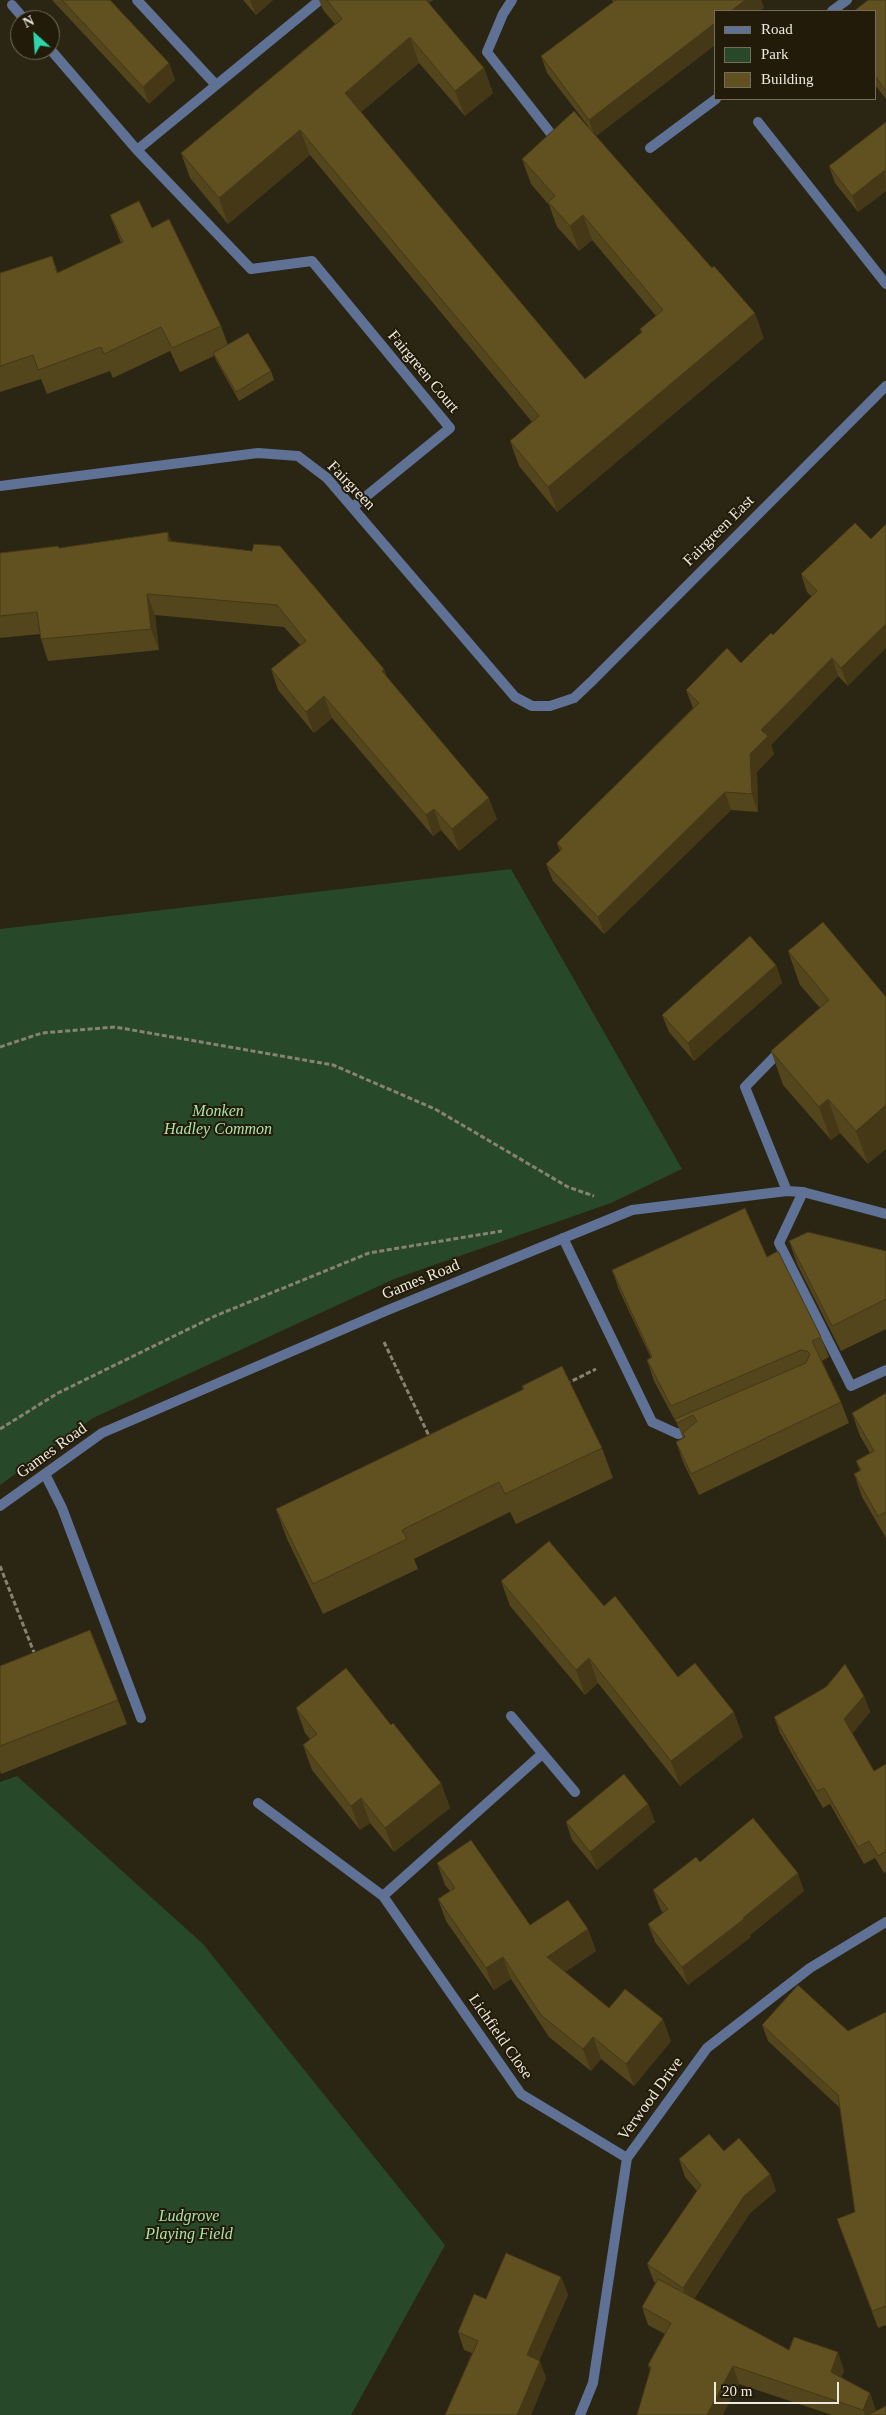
<!DOCTYPE html>
<style>
body{margin:0}
#map{position:relative;width:886px;height:2415px;overflow:hidden;background:#2b2513;font-family:"Times New Roman",serif}
canvas{display:block}
.legend{position:absolute;left:714px;top:10px;width:162px;height:90px;box-sizing:border-box;background:#221b0a;border:1px solid #746d5f;margin:0;padding:6px 9px;list-style:none;font-size:15px;color:#eee9de}
.legend li{display:flex;align-items:center;gap:10px;height:25px}
.legend b{width:25px;border:1px solid #746d5f}
.north{position:absolute;left:10px;top:10px;width:50px;height:50px;box-sizing:border-box;background:#221b0a;border:1px solid #746d5f;border-radius:50%;rotate:334deg;font-size:14px;font-weight:700;line-height:20px;text-align:center;color:#eee9de}
.north::after{content:'';display:block;margin:auto;width:18px;height:22px;background:#2dd5ab;clip-path:polygon(50% 0,100% 100%,50% 72%,0 100%)}
.scale{position:absolute;left:714px;top:2382px;width:125px;height:22px;box-sizing:border-box;border:2px solid #eee9de;border-top:0;padding-left:6px;font-size:15px;line-height:18px;white-space:nowrap;color:#eee9de;-webkit-text-stroke:4px #221b0a;paint-order:stroke}
</style>
<div id="map">
<canvas width="886" height="2415"></canvas>
<ul class="legend">
<li><b style="height:6px;background:#5f7194"></b>Road</li>
<li><b style="height:14px;background:#28482a"></b>Park</li>
<li><b style="height:14px;background:#615020"></b>Building</li>
</ul>
<div class="north">N</div>
<div class="scale">20 m</div>
</div>
<script>
const ctx = document.querySelector('canvas').getContext('2d');
ctx.lineJoin = 'round';
function paint(path, color) { ctx.fillStyle = color; ctx.fill(path, 'evenodd'); }
const shape = rows => new Path2D(rows.map(r => 'M' + r).join(''));
function stroke(path, color, width, dash) { ctx.strokeStyle = color; ctx.lineWidth = width; ctx.lineCap = dash ? 'butt' : 'round'; ctx.setLineDash(dash || []); ctx.stroke(path); }
function drawText(font, color, halo, rows, align = 'center') {
  ctx.font = font + ' "Times New Roman",serif'; ctx.lineWidth = 4; ctx.setLineDash([]); ctx.textBaseline = 'middle'; ctx.strokeStyle = halo; ctx.fillStyle = color; for (const [text, x, y, turn = 0] of rows) {
    ctx.save(); ctx.translate(x, y); ctx.rotate((+turn || 0) * Math.PI / 180); ctx.textAlign = isNaN(turn) ? turn : align; if (halo) ctx.strokeText(text, 0, 0); ctx.fillText(text, 0, 0); ctx.restore();
  }
}
const green = shape([
 [511,869,682,1169,611,1203,394,1279,93,1418,0,1485,0,929],
 [17,1776,203,1944,445,2245,351,2415,0,2415,0,1782]
]);
const path = shape([
 [0,1047,42,1033,115,1027,333,1065,435,1109,568,1187,594,1196],
 [384,1342,430,1438],
 [566,1384,596,1369],
 [0,1429,58,1393,215,1316,369,1253,502,1231],
 [0,1566,35,1655]
]);
const lane = shape([
 [137,0,216,85],
 [320,0,137,150,251,269,312,261,450,428,353,507],
 [512,0,503,14,487,52,552,135],
 [12,5,25,20],
 [832,11,847,0],
 [50,49,137,150],
 [758,122,886,284],
 [650,148,716,99],
 [783,1048,745,1087,787,1191],
 [803,1192,779,1243,851,1386,886,1370],
 [563,1238,652,1422,678,1434,693,1428],
 [45,1474,62,1508,141,1718],
 [511,1716,575,1792]
]);
const street = shape([
 [0,486,258,453,298,456,327,478,515,697,532,706,550,706,574,698,594,679,886,386],
 [0,1506,102,1433,388,1310,632,1210,787,1191,803,1192,886,1214],
 [258,1803,383,1896,521,2094,627,2158],
 [383,1896,542,1754],
 [580,2415,593,2383,627,2158,707,2048,810,1968,886,1922]
]);
const wall = shape([
 [52,0,110,0,169,63,175,80,149,104],
 [243,0,273,0,256,15],
 [319,0,433,0,429,3,484,68,493,93,465,116,419,63,361,112,585,379,641,333,640,329,656,316,592,240,579,251,557,227,549,205,531,184,522,159,588,126,547,73,541,56,613,2,612,0,761,0,764,8,759,11,715,11,715,45,596,136,764,338,557,512,519,466,510,441,532,422,310,155,228,224,190,178,181,153,335,24,323,10],
 [886,0,886,99,875,85,875,11],
 [886,122,886,191,858,212,835,183,829,166],
 [110,215,152,228,221,326,228,345,271,371,274,380,239,401,217,362,214,356,180,372,170,351,113,378,110,371,47,394,41,379,0,392,0,273,52,256,58,273,121,243],
 [855,523,848,686,838,676,771,745,774,754,757,772,758,812,731,810,604,934,553,881,546,864,560,851,557,843,693,708,686,690,741,663,773,635,812,597,807,592,801,574],
 [172,542,384,669,387,678,497,819,459,851,441,830,433,836,332,718,314,733,278,690,271,669,300,645,284,627,155,615,159,650,48,661,41,639,40,634,0,638,0,553,59,548],
 [788,951,886,997,868,1164,840,1133,831,1140,783,1085,771,1051,820,1008,800,985],
 [776,965,782,983,694,1061,669,1032,662,1015],
 [789,1241,886,1251,886,1329,841,1351,798,1266],
 [767,1257,821,1337,829,1357,822,1361,841,1402,849,1423,699,1495,683,1462,676,1442,683,1438,678,1426,654,1381,647,1360,651,1358,619,1290,612,1270],
 [522,1386,602,1448,613,1478,516,1524,510,1512,414,1559,418,1569,323,1614,287,1539,276,1509,523,1390],
 [886,1393,886,1538,862,1497,854,1474,860,1471,856,1461,870,1453,860,1436,852,1413],
 [501,1581,604,1606,678,1677,743,1737,680,1786,598,1683,585,1695,510,1606],
 [0,1666,118,1700,127,1724,1,1774,0,1770],
 [864,1696,870,1712,852,1734,874,1771,886,1764,886,1871,884,1873,875,1858,864,1864,830,1804,823,1808,780,1733,774,1717],
 [296,1708,391,1725,441,1783,450,1808,394,1852,370,1823,360,1830,312,1770,303,1745,310,1739,305,1733],
 [648,1804,655,1822,597,1870,572,1840,566,1822],
 [700,1862,804,1891,750,1935,751,1937,688,1985,655,1942,648,1924,663,1913,660,1908,653,1890],
 [437,1863,530,1925,588,1929,596,1951,565,1972,609,2008,671,2041,634,2086,601,2059,591,2071,549,2037,511,1979,494,1990,446,1921,438,1899,450,1891,445,1885],
 [886,2012,886,2325,878,2328,837,2219,855,2212,840,2108,768,2041,762,2025,848,2031],
 [724,2151,770,2174,776,2191,750,2213,694,2299,789,2350,844,2370,841,2378,870,2393,876,2411,886,2415,832,2415,739,2384,650,2370,648,2365,665,2334,648,2325,642,2307,656,2283,654,2282,647,2264,697,2191,685,2177,679,2159],
 [561,2277,568,2295,539,2360,546,2378,531,2415,445,2415,472,2353,464,2350,458,2332,486,2299]
]);
const shadedWall = shape([
 [250,0,273,0,256,15],
 [418,0,433,0,421,9],
 [745,0,761,0,764,8,759,11,731,11],
 [715,23,715,45,595,137,589,120],
 [410,37,419,63,354,118,345,93],
 [169,63,175,80,149,104,143,87],
 [484,68,493,93,465,116,455,91],
 [300,130,310,155,228,224,219,198],
 [885,170,886,191,858,212,852,196],
 [583,215,592,240,579,251,570,226],
 [755,313,764,338,557,512,548,487],
 [168,532,176,554,168,541],
 [147,594,155,615,159,650,151,629],
 [886,624,886,648,848,686,841,668],
 [832,658,838,676,771,745,774,754,757,772,758,812,752,794,750,754,761,730],
 [384,669,392,691,382,671],
 [324,696,332,718,314,733,306,712],
 [725,792,731,810,604,934,598,917],
 [489,798,497,819,459,851,452,829],
 [434,809,441,830,433,836,426,815],
 [776,965,782,983,694,1061,688,1043],
 [828,1099,840,1133,831,1140,819,1107],
 [886,1105,886,1149,868,1164,856,1131],
 [589,1658,598,1683,585,1695,576,1670],
 [864,1696,870,1712,850,1736,844,1719],
 [734,1712,743,1737,680,1786,671,1761],
 [441,1783,450,1808,394,1852,385,1828],
 [361,1798,370,1823,360,1830,351,1806],
 [648,1804,655,1822,597,1870,590,1852],
 [798,1873,804,1891,750,1935,751,1937,688,1985,682,1967],
 [588,1929,596,1951,555,1979,547,1957],
 [503,1957,511,1979,494,1990,486,1968],
 [663,2019,671,2041,634,2086,626,2064],
 [593,2037,601,2059,591,2071,583,2049],
 [770,2174,776,2191,750,2213,689,2306,683,2288,744,2196],
 [561,2277,568,2295,534,2373,527,2355],
 [838,2352,844,2370,837,2390,831,2372],
 [540,2361,546,2378,531,2415,517,2415],
 [733,2366,739,2384,723,2415,707,2415],
 [870,2393,876,2411,875,2415,865,2415,863,2410]
]);
const building = shape([
 [62,0,110,0,169,63,143,87,62,0],
 [327,0,426,0,484,68,455,91,410,37,345,93,585,379,642,332,640,329,663,310,583,215,570,226,548,202,555,196,522,159,574,111,712,268,714,266,755,313,548,487,510,441,539,416,300,130,219,198,181,153,342,19,327,0],
 [616,0,745,0,731,11,715,11,715,23,589,120,541,56,616,0],
 [868,0,886,0,886,91,875,76,875,11,854,11,868,0],
 [886,122,886,171,885,170,852,196,829,166,886,122],
 [139,201,152,228,169,219,221,326,172,348,161,327,104,354,101,347,38,370,33,355,0,366,0,273,52,256,57,273,123,242,110,215,139,201],
 [248,333,271,371,236,392,213,353,248,333],
 [855,523,871,539,886,524,886,624,841,668,832,658,761,730,768,736,750,754,752,794,725,792,598,917,546,864,562,849,557,843,699,703,686,690,727,648,741,663,771,633,773,635,817,591,801,574,855,523],
 [168,532,168,541,252,551,254,544,280,546,384,669,382,671,489,798,452,829,434,809,426,815,324,696,306,712,271,669,306,641,277,605,147,594,151,629,41,639,37,612,0,616,0,553,58,546,59,548,168,532],
 [823,922,886,997,886,1105,856,1131,828,1099,819,1107,771,1051,829,1000,788,951,823,922],
 [750,936,776,965,688,1043,662,1015,750,936],
 [745,1208,767,1257,778,1251,821,1337,812,1341,841,1402,691,1474,676,1442,685,1437,683,1433,697,1421,693,1415,677,1423,675,1419,806,1363,810,1354,807,1351,801,1350,671,1406,647,1360,652,1357,612,1270,745,1208],
 [808,1232,886,1251,886,1299,832,1326,789,1241,808,1232],
 [562,1366,602,1448,505,1494,499,1482,402,1530,407,1539,313,1584,276,1509,524,1389,522,1386,562,1366],
 [886,1393,886,1512,878,1516,854,1474,861,1470,856,1461,874,1451,852,1413,886,1393],
 [549,1541,604,1606,615,1596,678,1677,695,1663,734,1712,671,1761,589,1658,576,1670,501,1581,549,1541],
 [90,1630,118,1700,0,1746,0,1666,90,1630],
 [845,1664,864,1696,844,1719,874,1771,886,1764,886,1851,878,1856,869,1841,858,1847,824,1788,817,1791,774,1717,826,1687,845,1664],
 [346,1668,391,1725,393,1723,441,1783,385,1828,361,1798,351,1806,303,1745,317,1734,296,1708,346,1668],
 [624,1774,648,1804,590,1852,566,1822,624,1774],
 [753,1818,798,1873,743,1918,744,1919,682,1967,648,1924,668,1909,653,1890,696,1857,700,1862,753,1818],
 [471,1840,530,1925,568,1900,588,1929,547,1957,609,2008,625,1989,663,2019,626,2064,593,2037,583,2049,541,2015,503,1957,486,1968,438,1899,455,1888,437,1863,471,1840],
 [798,1985,848,2031,886,2012,886,2306,872,2311,837,2219,855,2212,838,2095,762,2025,798,1985],
 [709,2134,724,2151,739,2138,770,2174,744,2196,683,2288,647,2264,701,2185,679,2159,709,2134],
 [506,2253,561,2277,527,2355,540,2361,517,2415,445,2415,478,2341,458,2332,474,2294,486,2299,506,2253],
 [658,2279,789,2350,794,2337,838,2352,831,2372,870,2393,863,2410,733,2366,707,2415,637,2415,651,2367,648,2365,671,2323,642,2307,658,2279],
 [886,2406,886,2415,868,2415,886,2406]
]);
const streetNames = [
 ["Fairgreen Court",423,372,50],
 ["Fairgreen",351,486,46],
 ["Fairgreen East",719,531,-45],
 ["Games Road",421,1280,-22],
 ["Games Road",52,1451,-36],
 ["Lichfield Close",500,2037,55],
 ["Verwood Drive",651,2099,-54]
];
const parkNames = [
 ["Monken",218,1112],
 ["Hadley Common",218,1130],
 ["Ludgrove",189,2217],
 ["Playing Field",189,2235]
];
paint(green, '#28482a');
stroke(path, '#878273', 3, [5, 2.5]);
stroke(lane, '#5f7194', 10);
stroke(street, '#5f7194', 10);
paint(wall, '#53451c');
paint(shadedWall, '#443816');
paint(building, '#615020');
stroke(building, '#443816', 1);
drawText('16px', '#eee9de', '#221b0a', streetNames);
drawText('italic 16px', '#a9e4aa', '#221b0a', parkNames);
</script>
